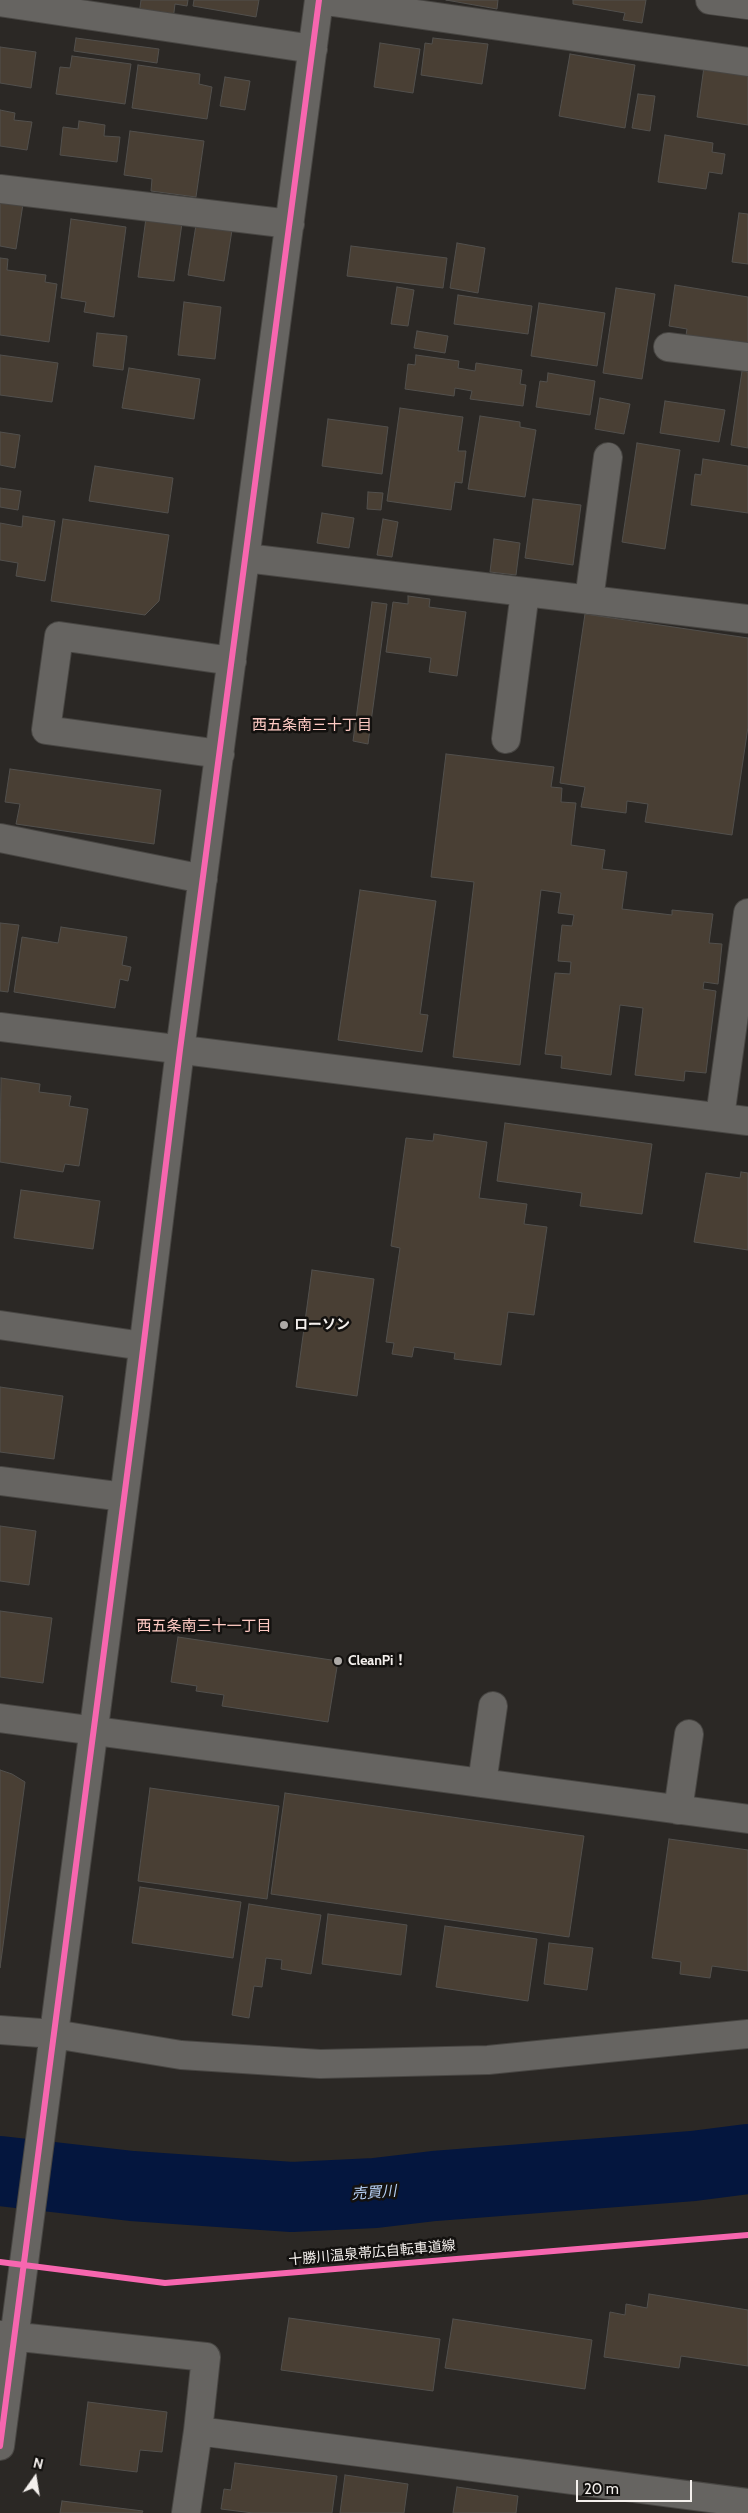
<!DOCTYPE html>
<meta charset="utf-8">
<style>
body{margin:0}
#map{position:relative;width:748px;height:2513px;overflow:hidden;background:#2b2825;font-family:Cabin,sans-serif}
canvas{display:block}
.north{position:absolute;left:10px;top:2453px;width:50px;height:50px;-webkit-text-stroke:4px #13110f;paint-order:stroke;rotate:13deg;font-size:14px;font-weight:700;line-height:20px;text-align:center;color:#f4f0ed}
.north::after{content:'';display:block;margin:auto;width:18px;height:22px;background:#f4f0ed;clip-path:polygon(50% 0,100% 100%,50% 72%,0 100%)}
.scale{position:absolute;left:576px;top:2480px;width:116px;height:22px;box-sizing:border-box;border:2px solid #f4f0ed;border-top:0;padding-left:6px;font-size:15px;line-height:18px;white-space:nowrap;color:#f4f0ed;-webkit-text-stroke:4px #13110f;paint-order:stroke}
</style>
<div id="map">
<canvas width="748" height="2513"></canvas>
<div class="north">N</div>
<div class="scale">20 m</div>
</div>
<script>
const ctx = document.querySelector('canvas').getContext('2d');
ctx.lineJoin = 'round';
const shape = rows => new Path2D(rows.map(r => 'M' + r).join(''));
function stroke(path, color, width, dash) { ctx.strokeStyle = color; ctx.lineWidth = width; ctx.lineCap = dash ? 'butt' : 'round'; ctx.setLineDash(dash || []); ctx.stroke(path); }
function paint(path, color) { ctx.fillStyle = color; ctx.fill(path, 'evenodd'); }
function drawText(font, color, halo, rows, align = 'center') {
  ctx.font = font + ' Cabin,"Noto Sans JP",sans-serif'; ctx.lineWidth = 5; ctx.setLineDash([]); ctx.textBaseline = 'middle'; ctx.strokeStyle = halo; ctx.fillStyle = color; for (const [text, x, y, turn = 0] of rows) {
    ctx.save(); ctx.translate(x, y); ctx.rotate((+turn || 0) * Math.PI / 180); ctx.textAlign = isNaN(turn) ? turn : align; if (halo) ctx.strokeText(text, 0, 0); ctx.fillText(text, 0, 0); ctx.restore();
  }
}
const river = shape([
 [0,2171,132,2186,292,2197,375,2193,434,2186,693,2166,748,2159]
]);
const building = shape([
 [141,0,188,0,187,6,175,4,173,20,139,15,141,0],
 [194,0,259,0,256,17,193,6,194,0],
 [446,0,498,0,497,9,446,0],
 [573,0,646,0,642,23,623,20,625,13,573,4,573,0],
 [76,38,159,49,157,63,74,51,76,38],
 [433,38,488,44,482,84,421,75,425,43,432,44,433,38],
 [380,43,420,49,413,93,374,87,380,43],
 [0,47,36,52,31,88,0,83,0,47],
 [570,54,635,65,625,128,559,116,570,54],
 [72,56,131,64,125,104,56,94,60,67,70,68,72,56],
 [138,65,200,74,199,84,212,87,207,119,132,108,138,65],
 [704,67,748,74,748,125,697,117,704,67],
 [225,77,250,81,245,110,220,106,225,77],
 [638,94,655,96,650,131,632,128,638,94],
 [0,110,15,113,14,120,32,122,27,150,0,146,0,110],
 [79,121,105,125,104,136,120,137,117,162,60,155,63,127,78,129,79,121],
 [130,131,204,141,196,197,151,191,152,179,124,175,130,131],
 [665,135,713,143,712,152,725,154,722,174,709,172,706,189,658,182,665,135],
 [0,200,23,204,16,249,0,246,0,200],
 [739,213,748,214,748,264,732,262,739,213],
 [146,218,182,223,174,281,138,277,146,218],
 [71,219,126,227,114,317,84,312,86,302,61,298,71,219],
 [196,225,232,230,224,281,188,275,196,225],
 [457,243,485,248,478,293,450,288,457,243],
 [351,246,447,258,443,288,347,276,351,246],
 [0,258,8,259,7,270,46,275,45,282,57,284,49,342,0,335,0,258],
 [675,285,748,297,748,344,686,335,687,329,669,326,675,285],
 [397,287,414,290,408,326,391,324,397,287],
 [616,288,655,294,642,379,603,373,616,288],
 [458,295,532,306,528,334,454,324,458,295],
 [184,302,221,307,215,359,178,355,184,302],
 [539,303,605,313,597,366,531,356,539,303],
 [417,331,448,336,445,353,414,348,417,331],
 [97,333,127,336,123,370,93,366,97,333],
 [0,355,58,363,52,402,0,395,0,355],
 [416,355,459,361,458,368,475,371,476,363,522,370,520,384,526,385,523,406,470,399,472,391,455,388,454,396,405,389,408,364,415,365,416,355],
 [129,368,200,379,194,419,122,408,129,368],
 [742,371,748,372,748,448,731,445,742,371],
 [548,373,595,381,590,415,536,407,540,381,547,382,548,373],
 [600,398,630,404,624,434,595,429,600,398],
 [665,401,725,410,719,442,660,433,665,401],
 [400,408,463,417,458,451,466,451,462,483,455,482,451,510,387,501,400,408],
 [480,416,520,422,520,427,536,430,525,497,468,489,480,416],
 [328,419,388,427,382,474,322,466,328,419],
 [0,432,20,435,15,468,0,465,0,432],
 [637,443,680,450,665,549,622,542,637,443],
 [703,459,748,466,748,513,691,505,695,474,701,475,703,459],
 [95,466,173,478,168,513,89,501,95,466],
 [0,488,21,491,18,510,0,507,0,488],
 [368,492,383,493,381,510,367,509,368,492],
 [533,499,581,505,573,565,525,558,533,499],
 [322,513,354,518,349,548,317,543,322,513],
 [23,516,55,521,45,581,16,576,18,563,0,560,0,523,22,527,23,516],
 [63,519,169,535,159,601,145,615,51,601,63,519],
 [383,519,398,522,392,557,377,555,383,519],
 [494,539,520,543,516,575,490,572,494,539],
 [408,596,430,599,429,607,466,612,457,676,429,672,431,658,386,652,393,602,408,604,408,596],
 [372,602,387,604,368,744,353,741,372,602],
 [585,614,748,638,748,727,732,835,645,822,648,804,627,801,626,813,581,807,585,787,560,783,585,614],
 [446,754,554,767,551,787,562,788,561,802,576,803,571,845,605,850,602,869,627,872,622,909,672,915,672,910,713,914,709,943,722,944,718,984,704,982,703,989,716,991,706,1073,685,1071,684,1081,635,1075,643,1008,620,1005,611,1075,561,1068,562,1056,545,1054,555,973,570,974,571,962,558,961,562,925,572,926,574,915,558,913,561,893,541,890,520,1065,453,1057,474,882,431,877,446,754],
 [10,769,161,790,154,844,16,824,20,804,5,802,10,769],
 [360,890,436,901,420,1014,428,1015,422,1052,338,1040,360,890],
 [0,923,19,925,8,992,0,991,0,923],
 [61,927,127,937,122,965,131,967,128,981,120,979,115,1008,14,992,22,937,58,943,61,927],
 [1,1078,40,1084,39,1092,71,1096,69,1106,88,1109,79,1166,65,1164,63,1172,0,1162,1,1078],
 [505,1123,652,1144,642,1214,580,1206,582,1193,497,1181,505,1123],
 [434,1134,487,1142,479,1198,527,1204,524,1224,547,1227,534,1315,508,1312,501,1365,454,1359,455,1353,414,1347,412,1357,392,1354,394,1343,386,1342,400,1248,391,1246,406,1138,433,1141,434,1134],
 [741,1172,748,1173,748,1250,694,1242,706,1173,740,1178,741,1172],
 [21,1190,100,1201,93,1249,14,1238,21,1190],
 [312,1270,374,1279,357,1396,296,1387,312,1270],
 [0,1387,63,1396,54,1459,0,1452,0,1387],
 [0,1526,36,1531,29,1585,0,1581,0,1526],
 [0,1611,52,1618,43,1683,0,1677,0,1611],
 [178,1637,338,1661,328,1722,222,1706,224,1695,196,1691,197,1686,171,1682,178,1637],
 [0,1770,12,1774,25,1782,0,1968,0,1770],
 [150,1788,279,1806,267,1899,138,1881,150,1788],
 [285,1793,584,1836,569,1937,271,1894,285,1793],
 [669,1839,748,1850,748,1971,712,1966,710,1978,680,1974,681,1962,652,1958,669,1839],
 [140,1887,241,1902,233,1958,132,1943,140,1887],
 [249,1904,321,1915,311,1974,281,1969,282,1960,266,1958,262,1987,254,1986,249,2018,232,2015,249,1904],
 [328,1914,407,1925,401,1975,322,1964,328,1914],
 [445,1926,537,1939,528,2001,436,1987,445,1926],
 [549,1943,593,1948,587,1990,544,1984,549,1943],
 [649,2294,748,2310,748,2366,681,2356,679,2368,604,2357,610,2312,625,2315,626,2304,647,2308,649,2294],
 [289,2318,440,2339,433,2391,281,2370,289,2318],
 [453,2319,592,2340,585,2389,445,2368,453,2319],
 [88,2402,167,2412,162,2452,140,2450,137,2472,80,2465,88,2402],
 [235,2463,337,2476,332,2513,253,2513,221,2509,224,2489,231,2490,235,2463],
 [345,2475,408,2484,404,2513,340,2513,345,2475],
 [457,2487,518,2496,516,2513,453,2513,457,2487],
 [62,2501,143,2511,142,2513,60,2513,62,2501]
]);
const minor = shape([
 [319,0,748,62],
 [710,0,748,5],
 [0,2,313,49],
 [0,189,290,224],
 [668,347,748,357],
 [246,558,748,619],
 [589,600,608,457],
 [506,739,525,592],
 [220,754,46,730,59,636,232,661],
 [0,838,203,879],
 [0,1027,748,1121],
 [720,1117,748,913],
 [0,1325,143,1346],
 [0,1481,124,1497],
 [0,1718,748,1819],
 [482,1783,493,1706],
 [678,1810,689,1734],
 [0,2030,54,2034,181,2055,320,2064,488,2060,748,2034],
 [0,2335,206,2357,198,2431],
 [0,2446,135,1414,180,1050,319,0],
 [186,2513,198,2431,748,2503]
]);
const cycleway = shape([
 [0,2262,165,2283,748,2235],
 [0,2446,135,1414,180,1050,319,0]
]);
const markers = [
 [284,1325,5,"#aeaaa7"],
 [338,1661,5,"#aeaaa7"]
];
const poiNames = [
 ["ローソン",294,1325],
 ["CleanPi！",348,1661]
];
const streetNames = [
 ["十勝川温泉帯広自転車道線",372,2253,-5]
];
const neighbourhoodNames = [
 ["西五条南三十丁目",312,726],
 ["西五条南三十一丁目",204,1627]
];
const waterNames = [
 ["売買川",374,2193,-4]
];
stroke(river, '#04163e', 70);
paint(building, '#493f34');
stroke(building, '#52504d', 1);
stroke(minor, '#484643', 30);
stroke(minor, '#666461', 28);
stroke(cycleway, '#f766af', 6);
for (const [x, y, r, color] of markers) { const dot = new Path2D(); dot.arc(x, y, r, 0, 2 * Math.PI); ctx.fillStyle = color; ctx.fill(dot); stroke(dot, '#13110f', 2); }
drawText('bold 14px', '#f4f0ed', '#13110f', poiNames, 'left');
drawText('14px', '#f4f0ed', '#13110f', streetNames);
drawText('15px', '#fecac3', '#13110f', neighbourhoodNames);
drawText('italic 15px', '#b6cff3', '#13110f', waterNames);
</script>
